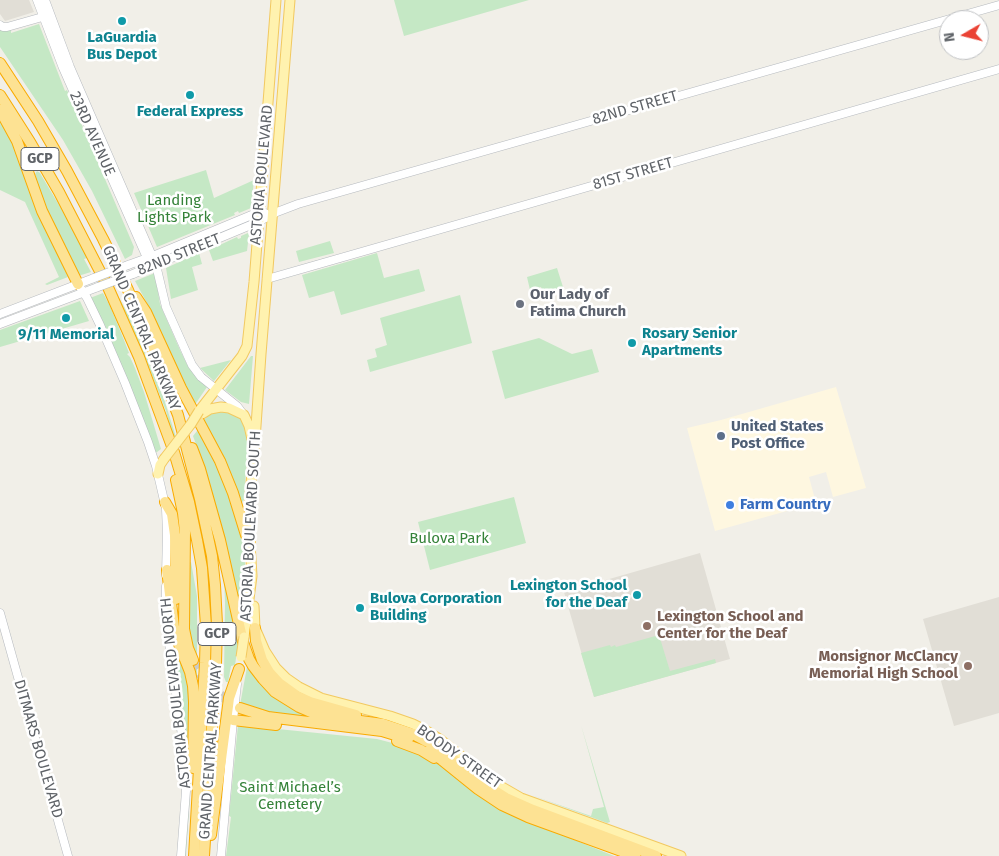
<!DOCTYPE html>
<meta charset="utf-8">
<style>
body{margin:0}
#map{position:relative;width:999px;height:856px;overflow:hidden;background:#f1efe8;font-family:"Fira Sans",sans-serif}
canvas{display:block}
.north{position:absolute;left:939px;top:10px;width:50px;height:50px;box-sizing:border-box;background:#fff;border:1px solid #bfc1c3;border-radius:50%;rotate:262deg;font-size:14px;font-weight:700;line-height:20px;text-align:center;color:#5f6368}
.north::after{content:'';display:block;margin:auto;width:18px;height:22px;background:#ea4335;clip-path:polygon(50% 0,100% 100%,50% 72%,0 100%)}
</style>
<div id="map">
<canvas width="999" height="856"></canvas>
<div class="north">N</div>
</div>
<script>
const ctx = document.querySelector('canvas').getContext('2d');
ctx.lineJoin = 'round';
function paint(path, color) { ctx.fillStyle = color; ctx.fill(path, 'evenodd'); }
const shape = rows => new Path2D(rows.map(r => 'M' + r).join(''));
function stroke(path, color, width, dash) { ctx.strokeStyle = color; ctx.lineWidth = width; ctx.lineCap = dash ? 'butt' : 'round'; ctx.setLineDash(dash || []); ctx.stroke(path); }
function drawText(font, color, halo, rows, align = 'center') {
  ctx.font = font + ' "Fira Sans",sans-serif'; ctx.lineWidth = 5; ctx.setLineDash([]); ctx.textBaseline = 'middle'; ctx.strokeStyle = halo; ctx.fillStyle = color; for (const [text, x, y, turn = 0] of rows) {
    ctx.save(); ctx.translate(x, y); ctx.rotate((+turn || 0) * Math.PI / 180); ctx.textAlign = isNaN(turn) ? turn : align; if (halo) ctx.strokeText(text, 0, 0); ctx.fillText(text, 0, 0); ctx.restore();
  }
}
const commercial = shape([
 [836,387,866,488,833,497,826,472,809,477,816,503,715,531,687,428,721,420]
]);
const education = shape([
 [0,0,29,0,34,12,5,21,0,14],
 [700,553,730,659,594,697,564,592],
 [999,597,999,713,954,726,923,619]
]);
const green = shape([
 [394,0,529,0,404,36],
 [39,24,65,91,67,90,134,247,132,255,125,259,92,191,63,140,0,47,0,30,5,31,11,30,11,33],
 [0,117,7,129,43,223,68,277,47,285,45,284,59,277,25,202,0,190],
 [206,170,214,198,254,180,251,208,239,213,238,211,234,213,235,215,157,247,134,193],
 [37,171,40,173,69,222,87,258,84,259,91,272,78,276,58,238,38,188,35,174],
 [248,233,249,234,247,251,213,261,209,250,237,237,238,239,241,238,241,236],
 [330,241,334,253,299,262,296,251],
 [199,253,202,264,192,267,198,290,171,299,166,268],
 [377,253,384,278,419,269,425,291,341,315,334,291,309,298,302,275],
 [557,268,563,287,543,293,541,287,530,290,527,277],
 [155,273,160,304,180,350,187,364,198,379,207,387,194,406,162,340,148,305,135,281],
 [103,293,110,306,124,340,129,353,127,354,130,357,135,368,144,392,161,449,157,452,155,453,90,298],
 [460,295,472,343,370,372,367,360,377,357,375,349,387,345,380,318],
 [118,296,132,321,164,399,176,437,173,439,166,411,142,350],
 [80,301,89,321,0,347,0,330],
 [539,338,572,354,592,349,599,372,505,399,492,351],
 [251,356,253,356,249,404,241,402,225,390],
 [231,360,214,381,200,368],
 [216,409,230,411,240,418,246,428,248,442,244,500,241,503,237,496,213,442,215,440,203,421,210,414,216,412],
 [201,426,238,515,243,543,245,555,245,583,240,627,207,475,193,436],
 [514,497,526,543,430,570,418,522],
 [191,562,197,596,197,681,185,650,189,639,188,563],
 [224,575,238,645,235,665,231,666,228,682,226,682,224,677,225,603],
 [659,635,670,671,715,659,716,663,594,697,581,653,610,645,611,647,615,645,616,647],
 [171,640,174,640,191,685,190,752,191,778,186,856,184,856,188,798],
 [247,667,251,670,272,694,291,708,307,717,281,716,240,705],
 [238,725,377,739,404,746,426,755,506,812,614,856,226,856,231,817,229,816],
 [581,725,610,822,607,823,531,795,591,816,593,809,604,807]
]);
const highwayTunnel = shape([
 [193,660,200,673,209,685,220,695,236,706]
]);
const secondary = shape([
 [37,0,63,68,151,267],
 [45,0,70,67,156,265,166,307,187,354,192,365,201,377,237,406,243,414],
 [0,25,3,27,7,27,46,16],
 [128,265,153,256,259,212,265,213],
 [133,274,258,222,277,212,298,204,999,5],
 [267,279,999,69],
 [78,284,87,298,100,325,125,383,148,442,156,466,166,509,167,533,166,575],
 [0,314,94,278],
 [0,324,98,287],
 [166,586,166,622,185,757,186,791,181,856],
 [0,613,68,856],
 [221,856,233,720,237,684]
]);
const primary = shape([
 [199,411,242,356,247,346,254,282,276,0],
 [202,414,210,409,221,407,229,408,244,415,249,426,252,439],
 [158,474,160,465,164,459],
 [254,606,255,628,265,651,276,668,286,678,299,687,321,698,390,716,413,724,425,730,441,740,495,783,521,798,681,856],
 [244,637,252,576,249,526,250,495,256,426,261,354,290,0]
]);
const highway = shape([
 [0,63,38,121,67,171,103,239,128,290,150,343,178,415,200,499,212,556,215,585,217,624,216,663,204,856],
 [0,95,30,142,59,192,107,285,139,357,174,452,189,502,197,540,202,568,206,626,205,663,194,856],
 [0,110,17,141,42,211,78,284],
 [136,297,146,312,181,388,220,461,233,493,246,535,250,540],
 [192,448,200,469,220,540,243,642,249,659,253,666,263,679,275,692,299,707,313,713,338,718,383,724,413,734,428,742,446,753,482,783,506,798,533,810,656,856],
 [176,480,183,513,185,532,184,629,188,648,193,660],
 [165,502,172,514,175,535,176,599],
 [167,570,174,627,178,642,190,672,193,686,194,702,193,768],
 [255,628,256,641,262,660,269,672,279,683,297,696,310,702,356,715],
 [240,708,268,717,382,731,408,739],
 [233,720,276,725],
 [397,741,421,750,434,758],
 [429,751,442,760,478,789,502,805,528,817,635,856],
 [211,835,228,706,229,698,239,669]
]);
const secondaryBridge = shape([
 [94,278,128,265],
 [98,287,133,274]
]);
const primaryBridge = shape([
 [164,459,191,424,199,411],
 [241,657,244,637]
]);
const markers = [
 [122,21,5,"#0f9aa8"],
 [190,95,5,"#0f9aa8"],
 [520,304,5,"#6b7280"],
 [66,318,5,"#0f9aa8"],
 [632,343,5,"#0f9aa8"],
 [721,436,5,"#5c6f8a"],
 [730,505,5,"#3f7fe0"],
 [637,595,5,"#0f9aa8"],
 [360,608,5,"#0f9aa8"],
 [647,626,5,"#8d6e63"],
 [968,666,5,"#8d6e63"]
];
const shields = [
 [40,159,38],
 [217,634,38]
];
const shieldNames = [
 ["GCP",40,159],
 ["GCP",217,634]
];
const cultureNames = [
 ["LaGuardia",122,38],
 ["Bus Depot",122,55],
 ["Federal Express",190,112],
 ["Rosary Senior",642,334,"left"],
 ["Apartments",642,351,"left"],
 ["9/11 Memorial",66,335],
 ["Lexington School",627,586,"right"],
 ["for the Deaf",627,603,"right"],
 ["Bulova Corporation",370,599,"left"],
 ["Building",370,616,"left"]
];
const streetNames = [
 ["82ND STREET",635,108,-16],
 ["23RD AVENUE",92,134,66],
 ["81ST STREET",633,174,-16],
 ["ASTORIA BOULEVARD",262,175,-85],
 ["82ND STREET",179,255,-22],
 ["GRAND CENTRAL PARKWAY",141,328,67],
 ["ASTORIA BOULEVARD SOUTH",251,526,-87],
 ["ASTORIA BOULEVARD NORTH",176,693,-96],
 ["DITMARS BOULEVARD",38,749,74],
 ["GRAND CENTRAL PARKWAY",211,751,-86],
 ["BOODY STREET",459,757,35]
];
const parkNames = [
 ["Landing",174,201],
 ["Lights Park",174,218],
 ["Bulova Park",449,539],
 ["Saint Michael’s",290,788],
 ["Cemetery",290,805]
];
const worshipNames = [
 ["Our Lady of",530,295],
 ["Fatima Church",530,312]
];
const serviceNames = [
 ["United States",731,427],
 ["Post Office",731,444]
];
const shopNames = [
 ["Farm Country",740,505]
];
const educationNames = [
 ["Lexington School and",657,617],
 ["Center for the Deaf",657,634],
 ["Monsignor McClancy",958,657,"right"],
 ["Memorial High School",958,674,"right"]
];
paint(commercial, '#fef7e0');
paint(education, '#e1ded6');
paint(green, '#c5e8c5');
stroke(highwayTunnel, '#ccccc8', 10, [10, 5]);
stroke(secondary, '#b6babf', 9);
stroke(primary, '#f2c960', 11);
stroke(highway, '#f9ab00', 12);
stroke(secondary, '#fff', 8);
stroke(primary, '#fff2af', 9);
stroke(highway, '#fde293', 10);
stroke(secondaryBridge, '#b6babf', 9, []);
stroke(primaryBridge, '#f2c960', 11, []);
stroke(secondaryBridge, '#fff', 8);
stroke(primaryBridge, '#fff2af', 9);
for (const [x, y, r, color] of markers) { const dot = new Path2D(); dot.arc(x, y, r, 0, 2 * Math.PI); ctx.fillStyle = color; ctx.fill(dot); stroke(dot, '#fff', 2); }
for (const [x, y, w] of shields) { const box = new Path2D(); box.roundRect(x - w / 2, y - 11.5, w, 23, 4); ctx.fillStyle = '#fff'; ctx.fill(box); stroke(box, '#5f6368', 1); }
drawText('bold 14px', '#5f6368', null, shieldNames);
drawText('bold 15px', '#0d838f', '#fff', cultureNames);
drawText('15px', '#5f6368', '#fff', streetNames);
drawText('15px', '#348238', '#fff', parkNames);
drawText('bold 15px', '#5b616d', '#fff', worshipNames, 'left');
drawText('bold 15px', '#4e5e75', '#fff', serviceNames, 'left');
drawText('bold 15px', '#366cbe', '#fff', shopNames, 'left');
drawText('bold 15px', '#785e54', '#fff', educationNames, 'left');
</script>
